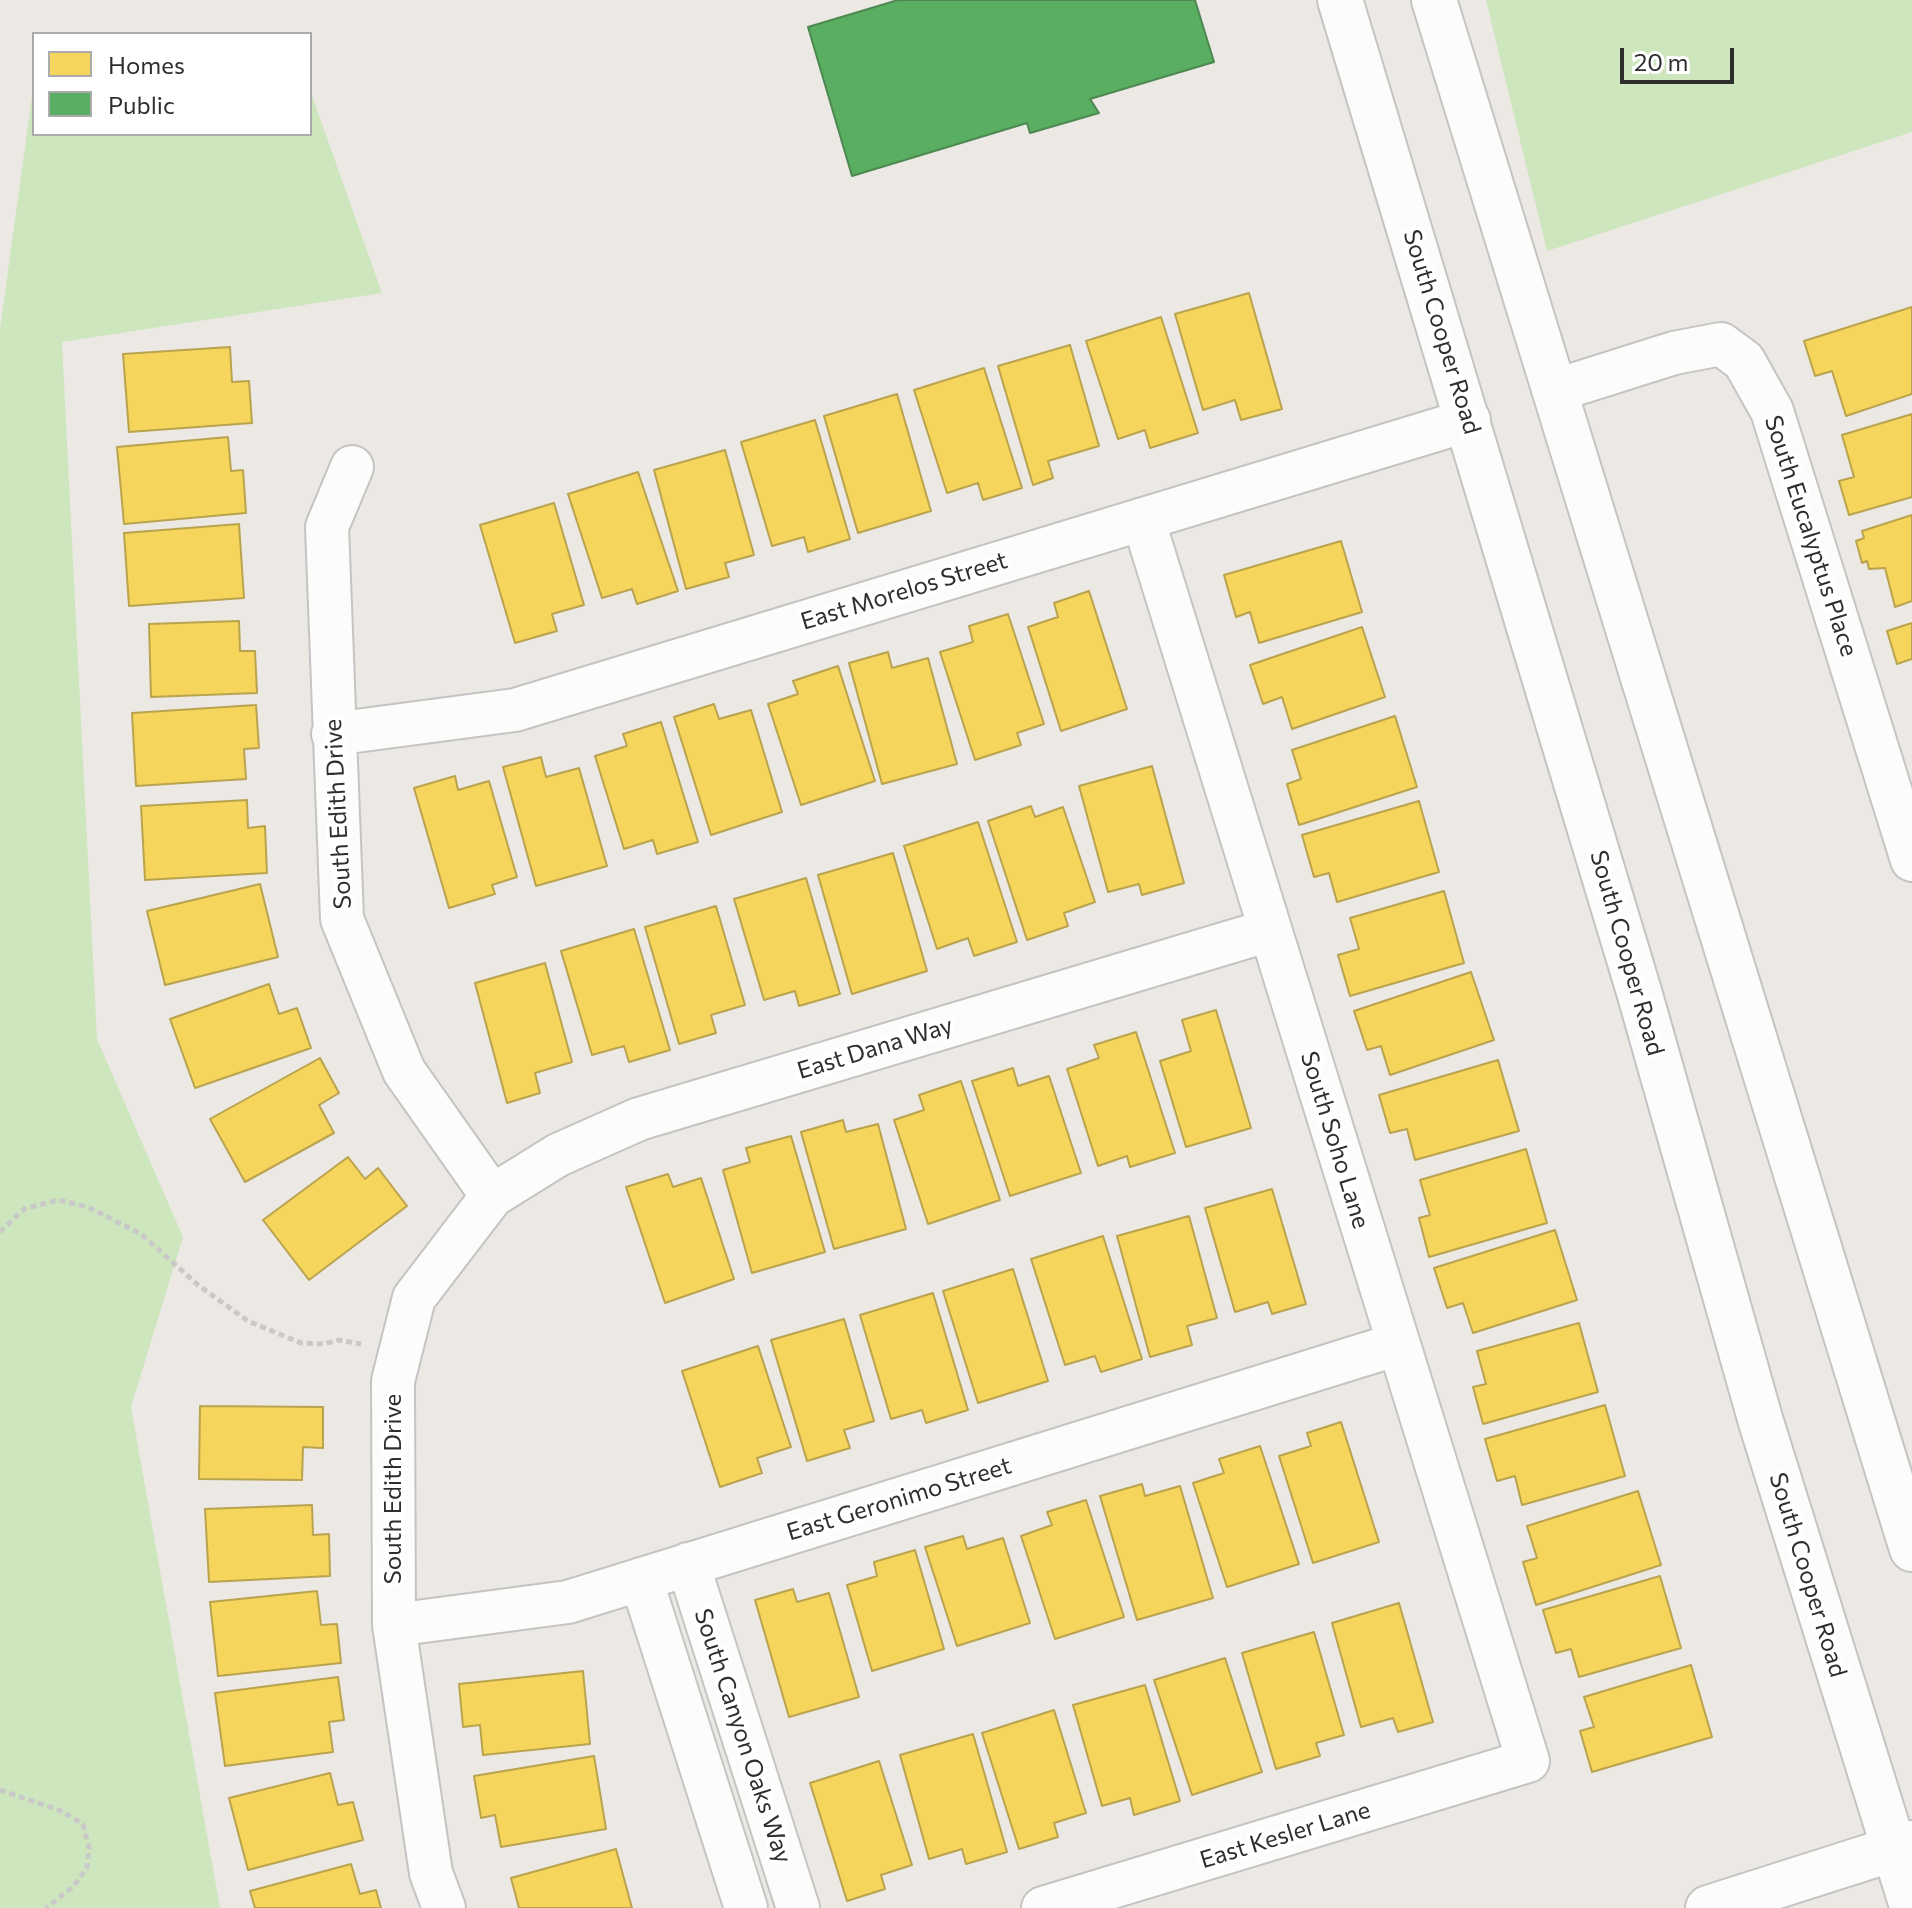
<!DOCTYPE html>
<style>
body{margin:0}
#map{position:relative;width:1912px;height:1908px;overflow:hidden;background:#ece8e4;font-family:Commissioner,sans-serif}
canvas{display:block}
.legend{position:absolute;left:32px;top:32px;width:280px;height:104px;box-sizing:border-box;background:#fff;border:2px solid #ababab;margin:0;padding:10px 14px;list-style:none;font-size:24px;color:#2e2e2e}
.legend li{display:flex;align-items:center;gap:16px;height:40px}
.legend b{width:40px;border:2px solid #ababab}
.scale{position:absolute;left:1620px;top:48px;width:114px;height:36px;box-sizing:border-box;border:4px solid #2e2e2e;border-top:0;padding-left:10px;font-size:24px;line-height:28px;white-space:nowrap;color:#2e2e2e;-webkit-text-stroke:6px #fff;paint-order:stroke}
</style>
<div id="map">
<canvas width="1912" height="1908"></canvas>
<ul class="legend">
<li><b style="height:22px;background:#f6d55c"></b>Homes</li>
<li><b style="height:22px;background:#5aae61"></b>Public</li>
</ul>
<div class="scale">20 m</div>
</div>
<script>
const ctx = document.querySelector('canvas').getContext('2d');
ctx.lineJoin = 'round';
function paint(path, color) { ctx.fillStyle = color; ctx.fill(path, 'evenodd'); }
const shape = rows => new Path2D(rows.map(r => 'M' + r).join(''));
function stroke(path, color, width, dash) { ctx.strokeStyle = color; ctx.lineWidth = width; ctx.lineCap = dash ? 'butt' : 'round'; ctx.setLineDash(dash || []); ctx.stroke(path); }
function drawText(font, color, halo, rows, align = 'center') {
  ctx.font = font + ' Commissioner,sans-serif'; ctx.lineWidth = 8; ctx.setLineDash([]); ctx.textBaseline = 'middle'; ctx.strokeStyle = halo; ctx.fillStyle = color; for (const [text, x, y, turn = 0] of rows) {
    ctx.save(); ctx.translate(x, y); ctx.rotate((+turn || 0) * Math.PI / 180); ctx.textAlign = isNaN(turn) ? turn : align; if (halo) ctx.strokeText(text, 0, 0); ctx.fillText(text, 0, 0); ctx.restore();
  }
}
const green = shape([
 [1486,0,1912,0,1912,132,1547,251],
 [310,90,382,293,62,342,97,1039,183,1237,131,1407,220,1908,0,1908,0,329,32,96,34,134,310,134]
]);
const homes = shape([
 [1249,293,1282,409,1241,420,1235,400,1203,410,1175,314,1249,293],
 [1912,307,1912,394,1846,416,1832,371,1815,376,1804,341,1912,307],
 [1161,317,1198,433,1150,448,1145,430,1118,439,1086,341,1161,317],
 [1070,345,1099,446,1048,461,1053,478,1033,485,998,366,1070,345],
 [230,347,232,382,249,381,252,423,129,432,123,354,230,347],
 [984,368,1022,488,983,500,978,483,947,493,914,390,984,368],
 [897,394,931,511,858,533,824,416,897,394],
 [1912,414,1912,497,1849,515,1839,481,1854,477,1842,435,1912,414],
 [815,420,850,539,808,552,804,537,772,546,741,442,815,420],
 [228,437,231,471,243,470,246,513,124,524,117,447,228,437],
 [725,450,754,555,725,563,729,577,686,589,654,470,725,450],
 [638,472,678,591,637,604,632,589,602,598,568,494,638,472],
 [554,503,584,605,552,614,557,631,515,643,480,525,554,503],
 [1912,515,1912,601,1895,607,1885,568,1869,569,1867,561,1862,563,1856,541,1864,538,1862,531,1912,515],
 [239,524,244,598,129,606,124,533,239,524],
 [1341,541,1362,612,1259,643,1250,612,1236,617,1224,575,1341,541],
 [1089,591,1127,709,1061,731,1028,627,1058,617,1054,603,1089,591],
 [1008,614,1044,724,1017,733,1021,745,975,760,940,652,973,642,969,626,1008,614],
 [239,621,240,651,255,651,257,693,151,697,149,624,239,621],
 [1912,623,1912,659,1897,664,1887,631,1912,623],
 [1362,627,1385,697,1292,729,1282,697,1263,704,1250,665,1362,627],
 [888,652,892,668,928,658,957,764,882,784,849,663,888,652],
 [838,666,875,781,801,805,768,704,798,694,793,681,838,666],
 [714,704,719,719,751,710,782,812,711,835,674,717,714,704],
 [256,705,259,748,244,749,246,779,136,786,132,713,256,705],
 [1395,716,1417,787,1299,825,1287,784,1301,779,1292,750,1395,716],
 [661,722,698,842,657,854,653,840,624,849,595,756,627,746,623,734,661,722],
 [541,757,546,777,579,768,607,866,536,886,503,767,541,757],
 [1152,766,1184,883,1142,895,1139,884,1108,892,1079,786,1152,766],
 [455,776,458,790,489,781,517,877,492,885,495,894,449,908,414,788,455,776],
 [247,800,248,828,265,826,267,873,145,880,141,806,247,800],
 [1419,801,1439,872,1337,902,1329,873,1314,877,1302,835,1419,801],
 [1031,806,1035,817,1063,807,1095,902,1064,913,1068,926,1027,940,988,821,1031,806],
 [978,822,1017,942,974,956,968,938,937,949,904,846,978,822],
 [893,853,927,971,852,994,818,875,893,853],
 [806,878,840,994,799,1006,795,991,764,1000,734,899,806,878],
 [260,884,278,957,165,985,147,911,260,884],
 [1444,891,1464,963,1350,996,1338,955,1359,949,1350,918,1444,891],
 [716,906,745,1005,711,1015,716,1033,679,1044,645,927,716,906],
 [634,929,670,1050,629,1062,624,1046,592,1055,561,951,634,929],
 [545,963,572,1062,535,1073,540,1093,507,1103,475,983,545,963],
 [1471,972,1494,1040,1390,1075,1381,1046,1367,1050,1354,1011,1471,972],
 [269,984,279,1014,297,1008,311,1048,195,1088,170,1019,269,984],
 [1216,1010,1251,1128,1186,1147,1160,1061,1191,1051,1182,1020,1216,1010],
 [1136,1032,1175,1153,1130,1167,1127,1156,1098,1166,1067,1069,1099,1058,1094,1045,1136,1032],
 [320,1058,339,1093,319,1105,334,1133,245,1182,210,1119,320,1058],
 [1498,1060,1519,1131,1415,1160,1407,1129,1390,1133,1379,1095,1498,1060],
 [1013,1068,1018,1086,1049,1076,1081,1173,1010,1196,972,1081,1013,1068],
 [961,1081,1000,1200,928,1224,894,1120,924,1110,919,1095,961,1081],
 [843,1120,846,1132,878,1124,906,1229,834,1249,801,1132,843,1120],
 [791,1136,825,1252,752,1273,723,1170,750,1162,746,1148,791,1136],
 [1526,1149,1547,1223,1429,1257,1419,1218,1430,1215,1420,1180,1526,1149],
 [348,1157,365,1179,378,1168,407,1206,309,1280,263,1220,348,1157],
 [668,1174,673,1187,701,1178,734,1279,665,1303,626,1187,668,1174],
 [1272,1189,1306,1304,1272,1314,1268,1302,1235,1312,1205,1208,1272,1189],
 [1189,1216,1217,1318,1187,1326,1192,1345,1150,1357,1117,1236,1189,1216],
 [1555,1230,1577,1300,1473,1333,1463,1303,1447,1308,1434,1268,1555,1230],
 [1103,1236,1142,1359,1101,1372,1095,1356,1065,1365,1031,1259,1103,1236],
 [1013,1269,1048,1381,978,1403,943,1291,1013,1269],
 [933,1293,968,1410,926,1423,922,1410,891,1419,860,1315,933,1293],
 [844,1319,874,1421,844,1430,850,1448,807,1461,771,1340,844,1319],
 [1579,1323,1598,1392,1483,1424,1473,1387,1486,1384,1477,1351,1579,1323],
 [758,1346,791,1447,757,1458,762,1473,720,1487,682,1371,758,1346],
 [1605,1405,1625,1476,1522,1505,1515,1476,1497,1481,1485,1439,1605,1405],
 [200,1406,323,1407,323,1448,303,1447,302,1480,199,1479,200,1406],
 [1341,1422,1379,1542,1313,1563,1279,1456,1311,1446,1307,1433,1341,1422],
 [1260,1446,1299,1564,1227,1587,1193,1483,1224,1473,1219,1459,1260,1446],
 [1142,1484,1145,1496,1180,1486,1213,1598,1137,1620,1100,1496,1142,1484],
 [1638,1491,1661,1565,1536,1605,1523,1562,1537,1558,1527,1526,1638,1491],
 [1086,1500,1124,1617,1055,1639,1021,1536,1052,1525,1047,1512,1086,1500],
 [312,1505,313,1535,329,1534,330,1576,209,1582,205,1509,312,1505],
 [963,1536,967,1549,1003,1538,1030,1623,957,1646,925,1547,963,1536],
 [915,1550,944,1649,872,1671,847,1585,877,1576,874,1562,915,1550],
 [1660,1576,1681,1648,1579,1677,1571,1649,1556,1653,1543,1610,1660,1576],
 [793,1589,797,1602,829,1593,859,1697,789,1717,755,1600,793,1589],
 [317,1591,321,1625,337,1624,341,1663,218,1676,210,1602,317,1591],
 [1399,1603,1433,1722,1398,1732,1393,1718,1361,1727,1332,1623,1399,1603],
 [1314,1632,1344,1735,1316,1743,1320,1756,1276,1769,1242,1653,1314,1632],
 [1225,1658,1262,1772,1192,1795,1154,1680,1225,1658],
 [1691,1665,1712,1737,1592,1772,1580,1731,1594,1727,1584,1697,1691,1665],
 [583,1671,590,1744,483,1755,480,1725,463,1727,459,1684,583,1671],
 [338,1677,344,1720,329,1722,333,1752,225,1766,215,1693,338,1677],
 [1145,1685,1180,1801,1134,1815,1130,1798,1102,1806,1073,1705,1145,1685],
 [1054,1710,1086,1813,1054,1823,1058,1837,1019,1849,982,1733,1054,1710],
 [973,1734,1007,1852,966,1864,962,1849,929,1859,900,1755,973,1734],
 [594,1756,606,1829,501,1847,495,1815,481,1818,474,1776,594,1756],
 [879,1761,912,1865,881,1875,885,1889,847,1901,810,1783,879,1761],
 [330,1773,338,1805,353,1802,363,1840,248,1870,229,1798,330,1773],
 [616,1849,632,1908,519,1908,511,1878,616,1849],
 [351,1864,360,1894,376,1890,381,1908,255,1908,250,1891,351,1864]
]);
const public = shape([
 [898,0,1195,0,1214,62,1090,99,1099,113,1030,133,1027,123,852,176,808,27,898,0]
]);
const path = shape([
 [0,1232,24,1209,46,1203,59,1200,88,1207,141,1234,198,1285,248,1321,301,1343,323,1344,339,1340,361,1344],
 [0,1790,59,1810,83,1824,89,1848,87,1868,73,1887,46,1908]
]);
const minor = shape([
 [1557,390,1674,353,1721,344,1744,361,1772,411,1912,860],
 [352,467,327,527,342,919,404,1071,492,1196],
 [333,734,515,710,1469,420],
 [688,1564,798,1908],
 [641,1579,746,1908],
 [394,1625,568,1602,1398,1344],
 [444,1908,431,1873,394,1625,393,1381,414,1298,492,1196,558,1155,639,1119,1270,930],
 [1043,1908,1528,1761,1143,519]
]);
const secondary = shape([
 [1340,0,1640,995,1761,1422,1912,1906],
 [1434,0,1912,1549],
 [1708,1908,1912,1843]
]);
const streetNames = [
 ["South Cooper Road",1442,332,73],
 ["South Eucalyptus Place",1811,536,72],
 ["East Morelos Street",904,591,-17],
 ["South Edith Drive",338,814,-93],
 ["South Cooper Road",1627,953,74],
 ["East Dana Way",875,1048,-17],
 ["South Soho Lane",1335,1140,73],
 ["South Edith Drive",393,1489,-90],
 ["East Geronimo Street",899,1499,-17],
 ["South Cooper Road",1808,1575,73],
 ["South Canyon Oaks Way",743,1736,72],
 ["East Kesler Lane",1285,1835,-17]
];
paint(green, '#cee6be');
paint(homes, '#f6d55c');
stroke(homes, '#baa34e', 2);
paint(public, '#5aae61');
stroke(public, '#4d8852', 2);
stroke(minor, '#c5c4c5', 46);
stroke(secondary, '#c5c4c5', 48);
stroke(path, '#c9c9c8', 5, [6, 4]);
stroke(minor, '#fcfcfb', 42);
stroke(secondary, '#fcfcfb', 44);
drawText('24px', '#2e2e2e', '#fff', streetNames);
</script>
